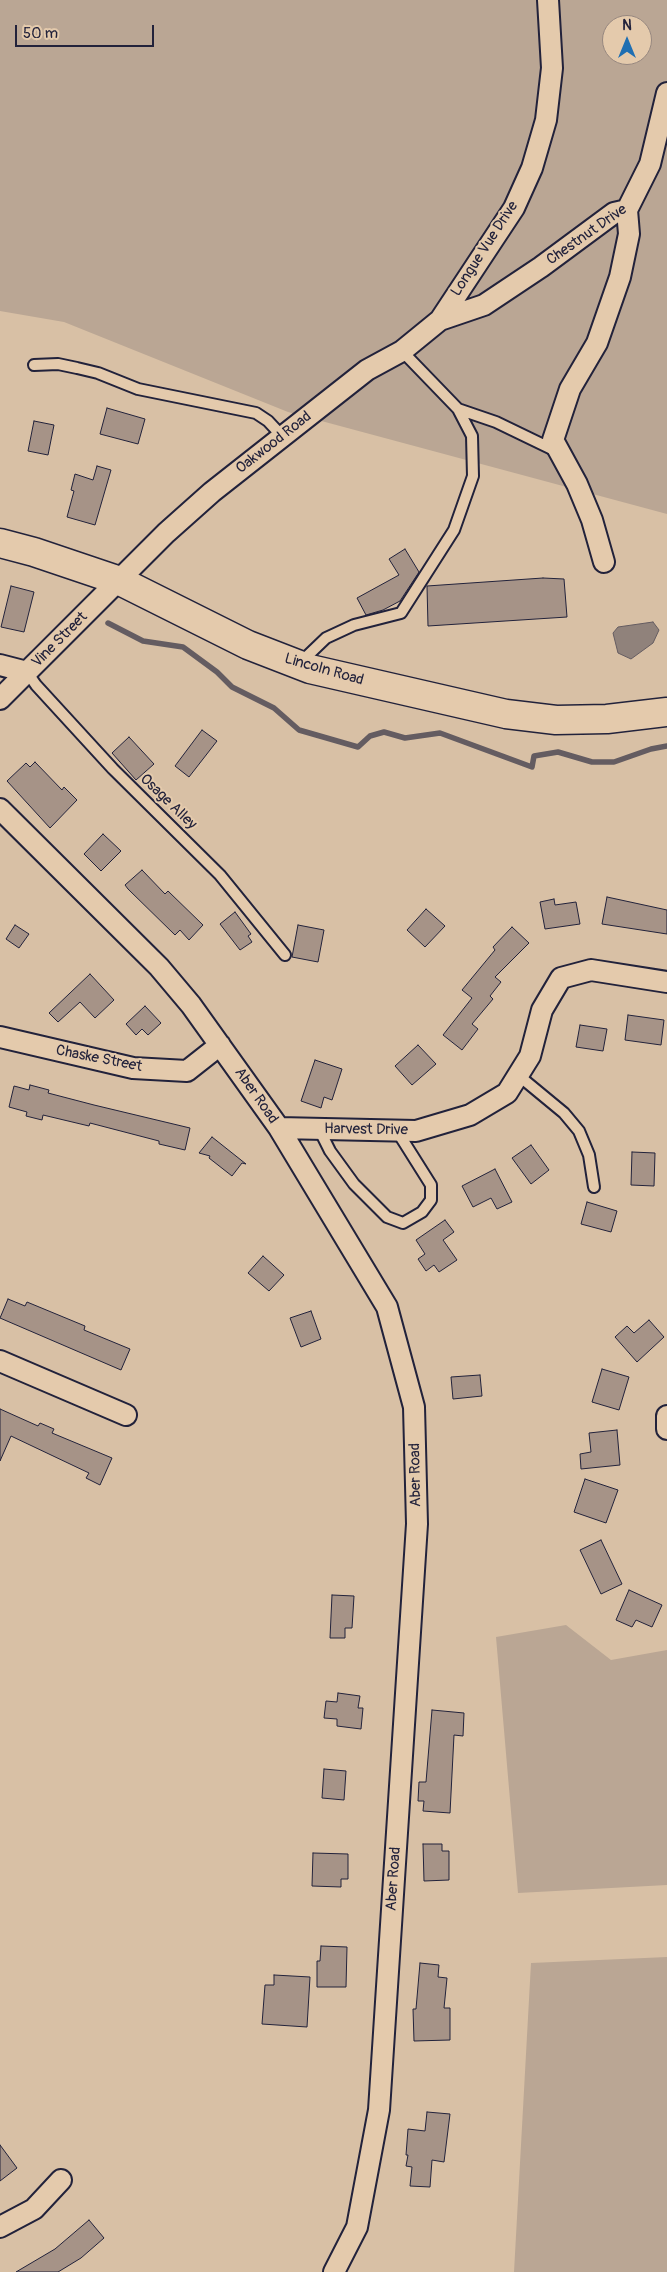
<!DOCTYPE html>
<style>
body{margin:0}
#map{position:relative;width:667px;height:2272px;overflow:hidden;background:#d8c0a5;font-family:Pangolin,sans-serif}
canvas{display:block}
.north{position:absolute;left:602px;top:15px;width:50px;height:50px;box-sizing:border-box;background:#e4caac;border:1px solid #96877f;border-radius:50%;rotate:0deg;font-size:14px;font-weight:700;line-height:20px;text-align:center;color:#22223b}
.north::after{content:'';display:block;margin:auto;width:18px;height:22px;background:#1f6fb2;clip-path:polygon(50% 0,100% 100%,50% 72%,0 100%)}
.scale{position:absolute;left:15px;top:25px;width:139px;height:22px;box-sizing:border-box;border:2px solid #22223b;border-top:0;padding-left:6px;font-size:15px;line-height:18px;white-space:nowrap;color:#22223b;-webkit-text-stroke:4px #e4caac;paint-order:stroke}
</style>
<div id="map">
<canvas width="667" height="2272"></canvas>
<div class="north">N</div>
<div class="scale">50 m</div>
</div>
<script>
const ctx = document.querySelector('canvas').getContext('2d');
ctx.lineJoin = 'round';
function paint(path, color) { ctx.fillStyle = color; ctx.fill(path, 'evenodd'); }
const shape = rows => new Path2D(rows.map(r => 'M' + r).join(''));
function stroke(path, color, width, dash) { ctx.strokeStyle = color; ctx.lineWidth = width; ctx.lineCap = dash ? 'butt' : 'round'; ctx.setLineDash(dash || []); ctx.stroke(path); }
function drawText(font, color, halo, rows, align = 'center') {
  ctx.font = font + ' Pangolin,sans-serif'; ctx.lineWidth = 4; ctx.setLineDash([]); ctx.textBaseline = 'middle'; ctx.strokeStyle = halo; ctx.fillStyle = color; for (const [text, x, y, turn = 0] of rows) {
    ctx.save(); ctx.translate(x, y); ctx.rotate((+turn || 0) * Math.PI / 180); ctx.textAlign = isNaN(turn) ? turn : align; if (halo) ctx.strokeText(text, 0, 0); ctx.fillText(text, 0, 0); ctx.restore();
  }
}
const green = shape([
 [0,0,667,0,667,514,288,412,64,322,0,311],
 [612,25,642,25,642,55,612,55],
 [566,1625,611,1660,667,1650,667,1885,518,1893,496,1637],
 [667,1957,667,2272,514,2272,531,1963]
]);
const water = shape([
 [653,622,659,630,653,643,631,659,618,653,613,633,618,627,653,622]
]);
const stream = shape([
 [108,623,143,641,183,647,217,672,232,687,274,708,299,730,358,747,370,736,384,732,405,738,440,733,532,767,534,756,558,752,592,762,614,762,651,749,667,746]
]);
const building = shape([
 [107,408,145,419,138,444,100,434,107,408],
 [34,421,54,425,48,455,28,451,34,421],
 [97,466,111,470,95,525,67,517,74,491,71,490,75,474,93,480,97,466],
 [405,549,419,572,400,601,383,610,366,615,357,598,399,575,389,559,405,549],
 [543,578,564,579,567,617,428,626,427,586,543,578],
 [11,586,34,592,24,632,1,627,11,586],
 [202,730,217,741,189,777,175,766,202,730],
 [129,737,154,764,136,780,112,753,129,737],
 [35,762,62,790,64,787,77,800,50,828,7,781,26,763,30,767,35,762],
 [103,834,121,851,101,871,84,854,103,834],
 [142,870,165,894,168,891,203,925,189,940,180,930,175,935,128,889,125,885,142,870],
 [607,897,667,910,667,934,602,924,607,897],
 [554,899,555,905,576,902,580,924,545,929,540,902,554,899],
 [426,909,445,926,425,947,407,930,426,909],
 [235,912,251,934,248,936,252,942,240,950,220,924,235,912],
 [15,925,29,934,19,948,6,939,15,925],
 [298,925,324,930,318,962,292,957,298,925],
 [512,927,529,943,495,977,501,982,490,996,493,999,472,1024,478,1029,462,1050,443,1035,472,998,462,990,495,950,493,947,512,927],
 [90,974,114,1000,95,1018,80,1002,58,1022,49,1013,90,974],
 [145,1006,161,1023,148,1035,142,1029,136,1035,126,1024,145,1006],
 [628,1015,664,1020,661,1045,625,1040,628,1015],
 [580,1025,607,1029,603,1051,576,1047,580,1025],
 [418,1045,436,1064,412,1085,395,1066,418,1045],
 [315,1060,342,1069,332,1100,324,1097,321,1108,301,1101,315,1060],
 [30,1085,49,1090,48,1093,94,1105,190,1128,185,1150,159,1144,159,1141,90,1123,89,1126,43,1115,42,1120,26,1116,27,1112,9,1107,14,1086,29,1090,30,1085],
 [212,1137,246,1164,242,1163,232,1176,209,1158,210,1156,199,1153,212,1137],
 [531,1145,549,1170,531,1184,512,1158,531,1145],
 [632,1152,655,1153,654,1186,631,1185,632,1152],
 [495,1169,512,1202,497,1209,491,1198,473,1207,462,1186,495,1169],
 [587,1202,617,1211,611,1232,581,1224,587,1202],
 [445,1220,454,1232,443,1240,457,1260,439,1272,434,1265,426,1271,418,1259,425,1254,416,1240,445,1220],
 [263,1256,284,1275,269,1291,248,1273,263,1256],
 [8,1299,25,1306,27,1302,85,1326,84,1330,130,1349,121,1370,0,1318,8,1299],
 [311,1311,321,1339,301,1347,290,1318,311,1311],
 [649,1320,664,1337,637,1362,615,1337,627,1326,634,1333,649,1320],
 [602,1369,629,1377,619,1410,592,1402,602,1369],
 [480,1375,482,1396,453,1399,451,1377,480,1375],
 [0,1409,38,1426,40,1423,54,1429,52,1433,112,1458,100,1485,86,1478,89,1473,11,1436,0,1461,0,1409],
 [617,1430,620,1465,581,1469,580,1454,591,1452,589,1433,617,1430],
 [585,1479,618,1490,606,1523,574,1512,585,1479],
 [601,1540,622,1584,601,1594,580,1550,601,1540],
 [629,1590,662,1605,652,1627,636,1620,632,1627,616,1620,629,1590],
 [332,1595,354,1596,352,1628,345,1628,345,1638,330,1638,332,1595],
 [338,1693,360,1696,358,1708,363,1708,361,1729,337,1726,337,1719,324,1718,326,1701,337,1702,338,1693],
 [432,1710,464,1713,463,1736,454,1735,450,1813,423,1811,424,1801,418,1801,419,1782,426,1782,432,1710],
 [324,1769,346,1771,344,1800,322,1798,324,1769],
 [423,1844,442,1844,442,1851,449,1851,449,1880,424,1881,423,1844],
 [313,1853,348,1854,348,1879,341,1879,341,1887,312,1886,313,1853],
 [321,1946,347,1947,346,1987,317,1987,317,1961,320,1961,321,1946],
 [420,1963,439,1965,438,1977,447,1978,444,2008,450,2008,450,2040,414,2041,413,2009,416,2009,420,1963],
 [274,1975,310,1977,307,2027,262,2024,265,1985,274,1985,274,1975],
 [427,2112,450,2114,444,2162,432,2160,430,2187,410,2186,412,2167,406,2166,408,2155,406,2155,408,2129,425,2131,427,2112],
 [0,2145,17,2168,0,2181,0,2145],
 [89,2220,104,2238,81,2258,58,2272,16,2272,55,2249,89,2220]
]);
const lane = shape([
 [34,365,58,364,77,368,98,373,138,389,256,413,268,421,282,436],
 [458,409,496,422,556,451],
 [301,662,326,638,354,625,401,613,454,530,473,476,472,436,458,409,402,351],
 [27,672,36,685,113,769,220,875,285,955],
 [518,1075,564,1113,579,1131,589,1155,594,1187],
 [319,1129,330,1151,354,1184,387,1217,403,1223,422,1212,431,1200,431,1185,397,1131]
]);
const street = shape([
 [440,320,484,305,541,267,614,213,627,210,650,164,667,93],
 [604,562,592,520,577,484,553,440,570,389,597,343,620,277,629,234,627,210],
 [0,665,27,672],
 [0,699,166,533,212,492,367,370,402,351,440,320,514,208,532,168,546,120,552,68,548,0],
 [0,809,159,967,191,1005,279,1128,387,1307,414,1407,417,1524,379,2110,357,2227,334,2272],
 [0,1037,133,1068,187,1071,220,1045],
 [279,1128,416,1131,470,1115,507,1093,530,1056,542,1010,561,978,591,970,667,982],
 [0,1361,126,1415],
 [667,1416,667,1429],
 [0,2227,34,2209,61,2180]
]);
const secondary = shape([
 [0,543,34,552,120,581,248,645,310,669,506,714,556,720,607,719,667,712]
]);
const streetNames = [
 ["Chestnut Drive",587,235,-35],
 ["Longue Vue Drive",485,249,-57],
 ["Oakwood Road",274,443,-38],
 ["Vine Street",60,640,-45],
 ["Lincoln Road",324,670,16],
 ["Osage Alley",168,802,44],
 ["Chaske Street",99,1059,11],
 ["Aber Road",256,1096,55],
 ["Harvest Drive",366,1130,1],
 ["Aber Road",416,1475,-91],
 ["Aber Road",394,1879,-86]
];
paint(green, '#baa694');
paint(water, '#90827b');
stroke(water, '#645c61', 1);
stroke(stream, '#645c61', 5.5);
paint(building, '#a69387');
stroke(building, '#22223b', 1);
stroke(lane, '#22223b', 14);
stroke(street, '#22223b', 24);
stroke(secondary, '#22223b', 31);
stroke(lane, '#e4caac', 10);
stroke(street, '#e4caac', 20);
stroke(secondary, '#e4caac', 28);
drawText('15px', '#22223b', '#e4caac', streetNames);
</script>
